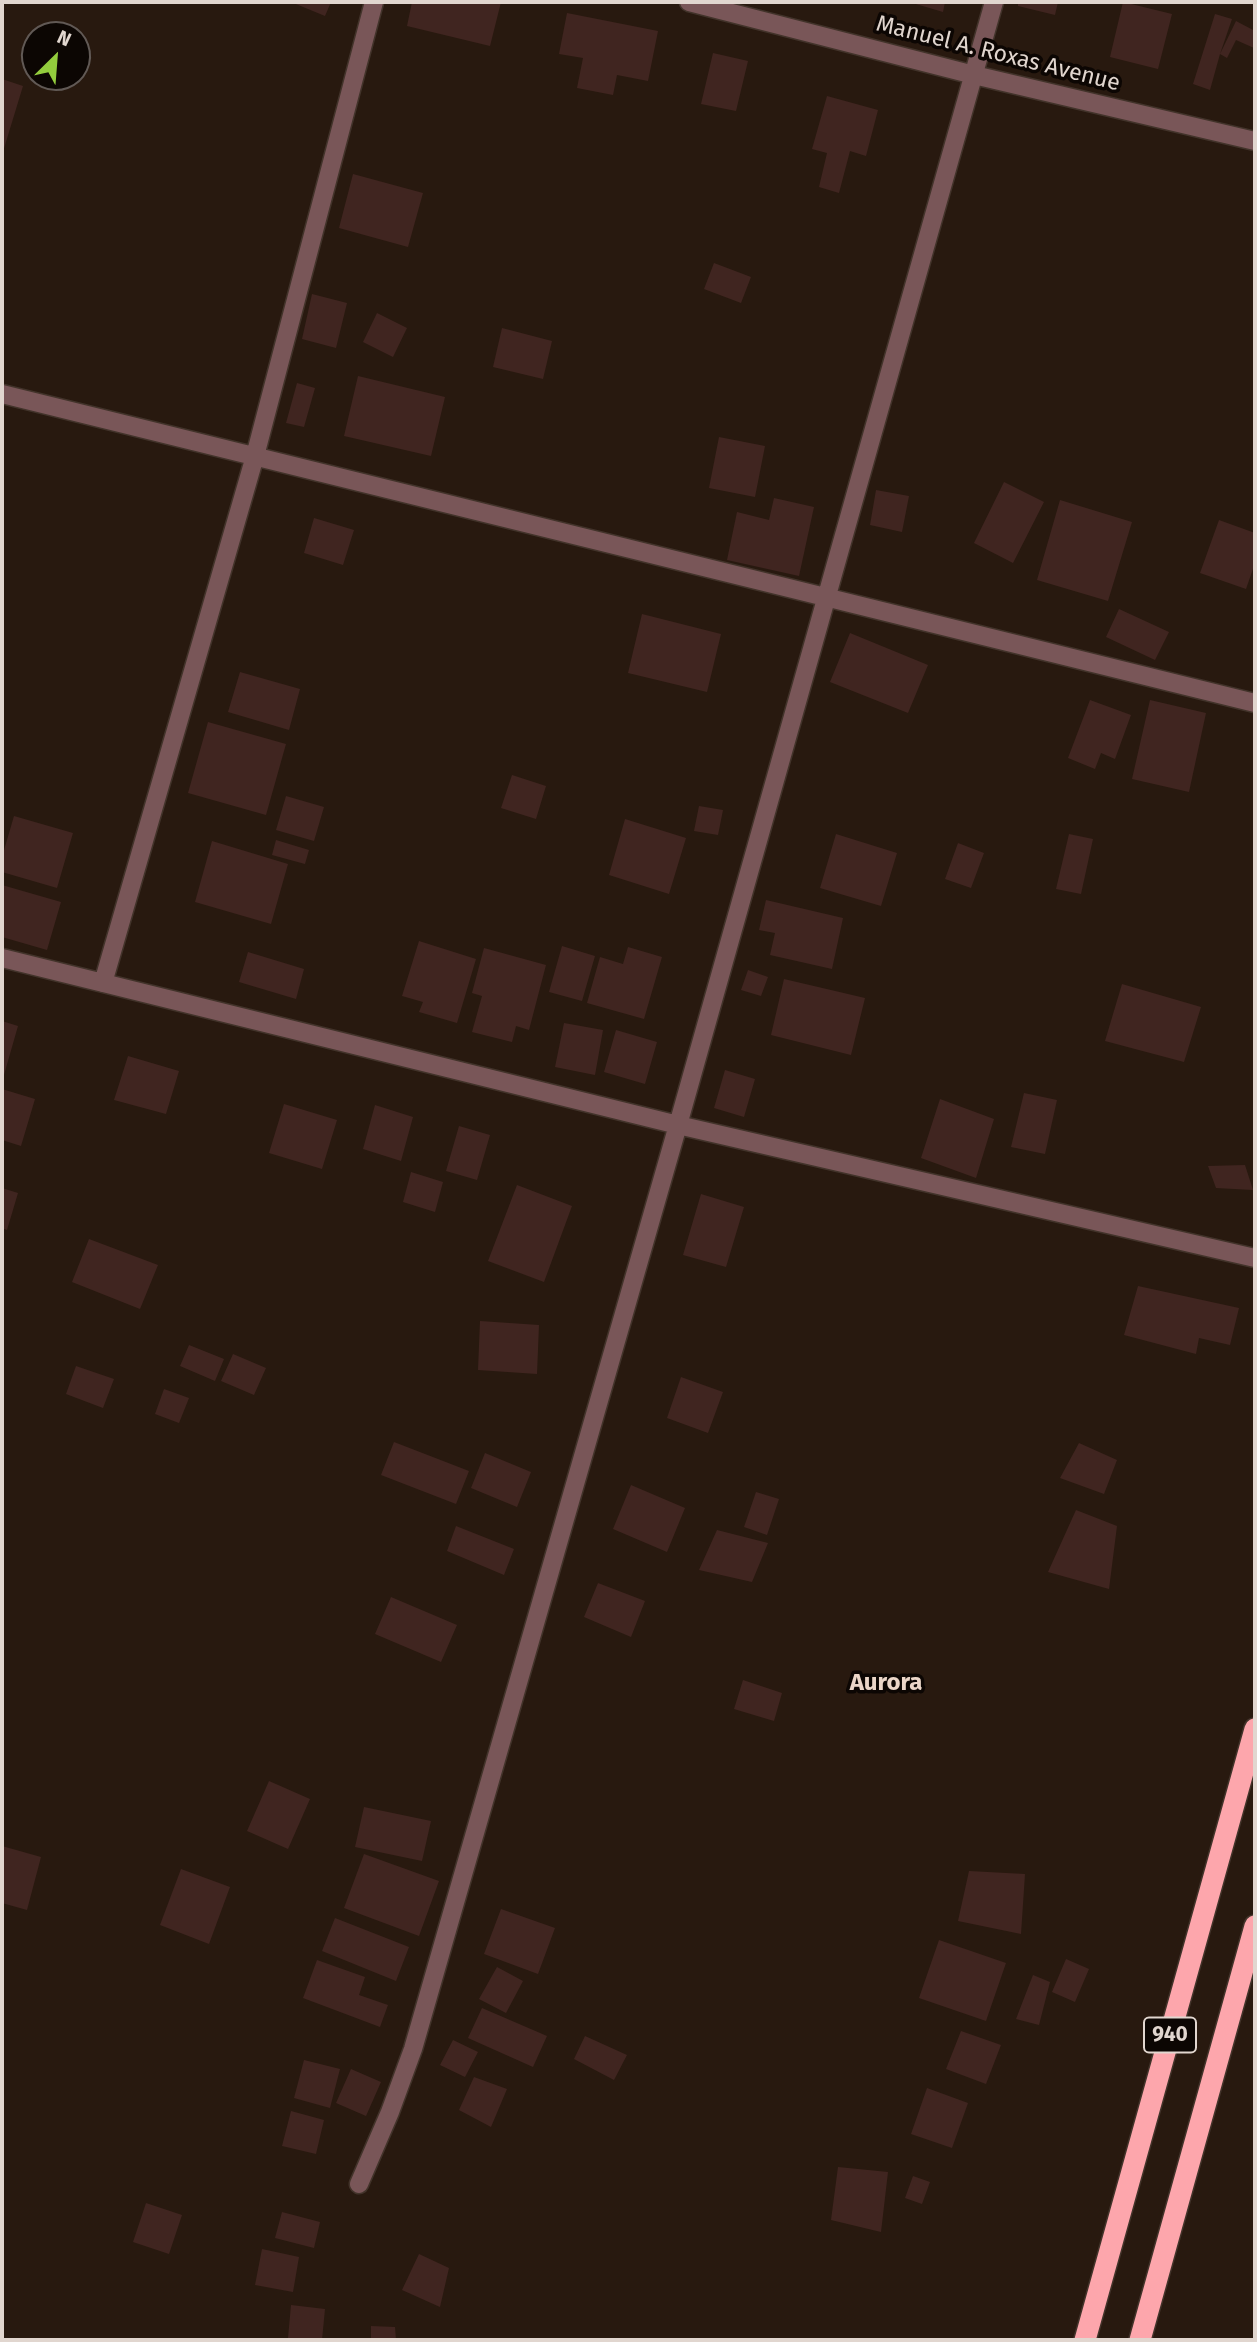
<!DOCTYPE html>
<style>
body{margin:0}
#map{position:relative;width:1257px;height:2342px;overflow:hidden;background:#28190f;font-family:"Fira Sans",sans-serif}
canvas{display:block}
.frame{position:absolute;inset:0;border:4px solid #e1d6cf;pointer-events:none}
.north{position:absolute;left:21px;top:21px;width:70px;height:70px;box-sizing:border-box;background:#0c0603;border:2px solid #615955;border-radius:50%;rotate:25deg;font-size:19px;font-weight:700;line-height:28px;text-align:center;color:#e1d6cf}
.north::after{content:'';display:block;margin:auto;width:24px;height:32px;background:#93cc3d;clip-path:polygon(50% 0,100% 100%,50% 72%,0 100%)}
</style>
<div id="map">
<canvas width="1257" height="2342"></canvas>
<div class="frame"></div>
<div class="north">N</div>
</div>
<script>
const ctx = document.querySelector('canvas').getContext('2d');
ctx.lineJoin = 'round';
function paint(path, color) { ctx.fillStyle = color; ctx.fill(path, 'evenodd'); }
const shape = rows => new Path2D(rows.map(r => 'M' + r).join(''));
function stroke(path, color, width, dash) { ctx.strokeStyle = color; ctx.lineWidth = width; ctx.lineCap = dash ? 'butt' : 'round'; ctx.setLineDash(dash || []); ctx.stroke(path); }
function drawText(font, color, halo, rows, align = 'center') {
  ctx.font = font + ' "Fira Sans",sans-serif'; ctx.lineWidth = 7; ctx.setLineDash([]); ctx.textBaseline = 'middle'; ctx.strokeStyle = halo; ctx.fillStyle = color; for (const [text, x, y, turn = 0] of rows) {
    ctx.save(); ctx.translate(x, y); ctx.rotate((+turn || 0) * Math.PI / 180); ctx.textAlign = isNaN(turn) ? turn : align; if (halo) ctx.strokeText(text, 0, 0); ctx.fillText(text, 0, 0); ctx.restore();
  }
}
const building = shape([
 [291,2,331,2,325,16],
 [412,2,501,2,490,46,407,26],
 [909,2,945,2,943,12],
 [1018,2,1058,2,1055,15,1018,6],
 [1123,2,1172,14,1158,69,1110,57],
 [567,13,658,31,648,81,617,75,613,95,577,88,583,58,559,54],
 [1215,14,1232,19,1220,54,1236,21,1255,31,1255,44,1254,48,1236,40,1227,58,1220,54,1210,90,1193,84],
 [713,53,748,61,736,111,701,104],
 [2,79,23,86,2,155],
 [827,96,878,110,866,156,850,151,839,193,819,187,827,153,812,149],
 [353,174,423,193,408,247,339,228],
 [714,263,751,277,741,303,704,289],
 [312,294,347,303,336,348,302,339],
 [377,313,407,328,393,357,363,342],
 [502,328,552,341,543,379,493,367],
 [358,376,445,397,431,456,344,436],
 [297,383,315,388,304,427,286,423],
 [719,437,765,446,755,497,709,488],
 [1004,482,1044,502,1013,563,974,543],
 [876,490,909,496,902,532,870,525],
 [774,498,814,507,799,576,727,560,737,512,769,520],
 [1060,500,1132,522,1108,601,1037,580],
 [314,518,354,530,343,565,304,553],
 [1219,520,1255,533,1255,563,1246,589,1200,573],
 [1119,609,1169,632,1155,660,1106,637],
 [642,614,721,634,707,692,628,673],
 [850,633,928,665,908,713,830,682],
 [240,672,300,689,289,730,228,712],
 [1090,700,1131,715,1115,759,1101,753,1095,769,1068,758],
 [1150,700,1206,713,1189,792,1132,779],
 [208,722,286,744,266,815,188,793],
 [512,775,546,786,536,819,501,808],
 [286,796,324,807,314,841,276,830],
 [699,806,723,810,718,835,694,831],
 [14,816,73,833,57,888,2,872,2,857],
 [625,819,686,838,669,894,609,875],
 [836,834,897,853,881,906,820,888],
 [1069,834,1093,839,1081,894,1056,889],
 [276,840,309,850,305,864,272,855],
 [212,841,288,864,271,924,195,902],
 [958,843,984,853,971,888,945,879],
 [2,885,61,902,47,950,2,937],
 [766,900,843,918,832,969,770,955,775,933,759,930],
 [419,941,476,959,457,1023,419,1012,423,1002,402,996],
 [562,946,595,956,582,1001,549,992],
 [628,947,662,957,644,1019,587,1003,600,957,623,964],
 [484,948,546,965,529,1030,516,1026,512,1042,472,1032,482,996,472,993],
 [248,952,304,969,296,999,239,982],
 [748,970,768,977,761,996,741,990],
 [784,979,865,998,851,1055,771,1035],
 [1122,984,1201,1007,1184,1062,1105,1041],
 [2,1021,18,1026,4,1075,2,1075],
 [564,1023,603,1030,595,1075,555,1067],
 [616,1030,657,1042,645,1084,604,1072],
 [128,1056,179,1071,166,1114,114,1100],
 [725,1070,755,1079,744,1117,714,1108],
 [2,1089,35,1099,21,1146,2,1140],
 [1024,1093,1057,1100,1045,1154,1011,1147],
 [940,1099,994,1119,976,1178,921,1158],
 [284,1104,337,1120,322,1169,269,1153],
 [375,1105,413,1117,401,1161,363,1149],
 [459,1126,490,1135,477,1180,446,1171],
 [1245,1165,1253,1190,1216,1188,1208,1166],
 [411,1172,443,1182,435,1212,403,1202],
 [517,1185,572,1206,544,1282,488,1261],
 [2,1188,18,1193,7,1230,2,1228],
 [701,1194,744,1207,726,1267,683,1255],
 [89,1239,158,1265,140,1309,72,1282],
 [1138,1286,1239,1308,1230,1345,1199,1338,1196,1354,1124,1335],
 [480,1321,539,1325,537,1374,478,1370],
 [189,1345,224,1359,215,1381,180,1366],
 [233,1354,266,1368,254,1395,221,1381],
 [76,1366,114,1379,103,1408,66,1394],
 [681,1377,723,1392,708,1433,667,1418],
 [164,1389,189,1398,179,1423,155,1414],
 [394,1442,469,1471,456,1504,381,1475],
 [1079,1443,1117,1460,1104,1494,1060,1478],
 [485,1453,531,1472,517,1507,471,1488],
 [631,1485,685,1508,667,1552,613,1529],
 [756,1492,779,1499,767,1535,744,1527],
 [1076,1510,1117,1526,1109,1589,1048,1572],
 [456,1526,514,1549,504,1575,447,1551],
 [717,1530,768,1543,752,1582,699,1570],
 [598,1583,645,1601,631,1637,584,1617],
 [391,1597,457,1625,441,1662,375,1634],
 [743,1680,782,1693,774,1721,734,1709],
 [269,1781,310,1799,288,1849,247,1831],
 [364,1807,431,1821,422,1861,355,1847],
 [2,1846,41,1857,27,1910,2,1903],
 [364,1854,439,1881,419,1936,344,1908],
 [181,1869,230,1887,209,1944,160,1925],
 [969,1871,1025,1874,1021,1934,958,1921],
 [501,1909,555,1928,538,1974,484,1954],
 [335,1918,409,1947,396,1981,322,1951],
 [939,1940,1006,1963,986,2021,919,1998],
 [1066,1959,1089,1969,1075,2002,1052,1992],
 [317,1960,365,1977,359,1995,388,2005,380,2027,303,1998],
 [497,1967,523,1981,506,2013,479,1999],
 [1033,1975,1050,1982,1039,2025,1016,2019],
 [482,2008,547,2036,533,2067,468,2038],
 [961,2031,1001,2045,986,2084,946,2069],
 [585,2036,627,2055,614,2080,574,2059],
 [453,2040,478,2052,465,2077,440,2065],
 [304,2060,340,2069,330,2108,294,2098],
 [351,2069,381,2082,366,2116,336,2103],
 [474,2077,507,2089,491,2127,459,2110],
 [927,2088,968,2103,952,2148,911,2134],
 [291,2111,324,2120,316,2154,282,2146],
 [838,2167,888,2172,881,2232,831,2220],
 [913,2176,930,2182,922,2204,905,2198],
 [146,2203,182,2215,169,2254,133,2242],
 [282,2212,320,2222,314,2248,275,2238],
 [262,2249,299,2257,293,2292,255,2285],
 [419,2254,449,2268,440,2307,402,2290],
 [291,2305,325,2309,322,2340,288,2338],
 [371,2326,395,2327,396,2340,371,2340]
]);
const street = shape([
 [689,2,974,75,1255,141],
 [2,394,1255,703],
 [2,958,678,1125,1255,1258],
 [103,983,255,456,374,2],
 [359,2184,390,2112,413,2049,678,1125,994,2]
]);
const highway = shape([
 [1085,2340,1255,1729],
 [1140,2340,1255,1926]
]);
const shields = [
 [1170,2035,52]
];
const shieldNames = [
 ["940",1170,2035]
];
const streetNames = [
 ["Manuel A. Roxas Avenue",998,54,14]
];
const neighbourhoodNames = [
 ["Aurora",886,1683]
];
paint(building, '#402520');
stroke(street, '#42332a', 21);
stroke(highway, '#42332a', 24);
stroke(street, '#795658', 18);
stroke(highway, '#fda6ac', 21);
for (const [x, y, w] of shields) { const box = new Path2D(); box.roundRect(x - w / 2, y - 17.5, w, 35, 5); ctx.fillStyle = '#0c0603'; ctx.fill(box); stroke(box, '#e1d6cf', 2); }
drawText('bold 21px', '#e1d6cf', null, shieldNames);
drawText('23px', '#e1d6cf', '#0c0603', streetNames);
drawText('bold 24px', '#ebd6c8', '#0c0603', neighbourhoodNames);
</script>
